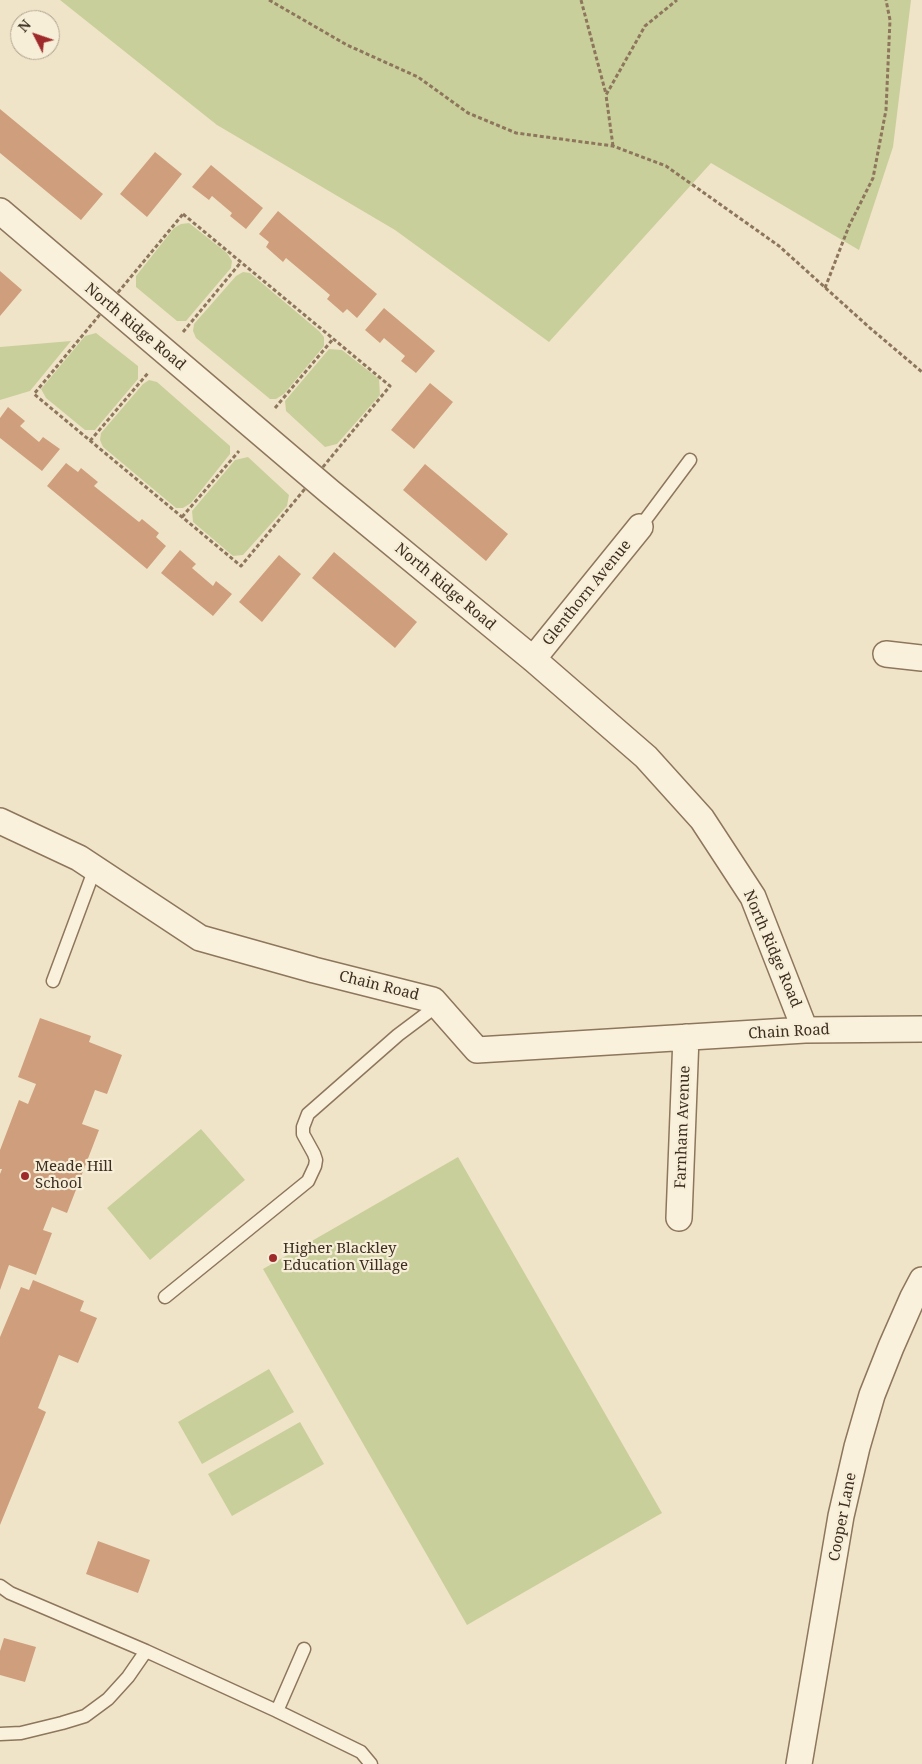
<!DOCTYPE html>
<style>
body{margin:0}
#map{position:relative;width:922px;height:1764px;overflow:hidden;background:#f0e4c8;font-family:"Noto Serif",serif}
canvas{display:block}
.north{position:absolute;left:10px;top:10px;width:50px;height:50px;box-sizing:border-box;background:#f7eed8;border:1px solid #ada18e;border-radius:50%;rotate:311deg;font-size:14px;font-weight:700;line-height:20px;text-align:center;color:#3d2e20}
.north::after{content:'';display:block;margin:auto;width:18px;height:22px;background:#9e2a2b;clip-path:polygon(50% 0,100% 100%,50% 72%,0 100%)}
</style>
<div id="map">
<canvas width="922" height="1764"></canvas>
<div class="north">N</div>
</div>
<script>
const ctx = document.querySelector('canvas').getContext('2d');
ctx.lineJoin = 'round';
function paint(path, color) { ctx.fillStyle = color; ctx.fill(path, 'evenodd'); }
const shape = rows => new Path2D(rows.map(r => 'M' + r).join(''));
function stroke(path, color, width, dash) { ctx.strokeStyle = color; ctx.lineWidth = width; ctx.lineCap = dash ? 'butt' : 'round'; ctx.setLineDash(dash || []); ctx.stroke(path); }
function drawText(font, color, halo, rows, align = 'center') {
  ctx.font = font + ' "Noto Serif",serif'; ctx.lineWidth = 4.5; ctx.setLineDash([]); ctx.textBaseline = 'middle'; ctx.strokeStyle = halo; ctx.fillStyle = color; for (const [text, x, y, turn = 0] of rows) {
    ctx.save(); ctx.translate(x, y); ctx.rotate((+turn || 0) * Math.PI / 180); ctx.textAlign = isNaN(turn) ? turn : align; if (halo) ctx.strokeText(text, 0, 0); ctx.fillText(text, 0, 0); ctx.restore();
  }
}
const green = shape([
 [60,0,911,0,893,147,859,250,711,163,549,342,395,230,217,125],
 [189,223,227,253,232,261,231,268,186,321,177,321,136,287,136,276,174,228,181,224],
 [243,272,250,273,319,331,324,337,324,346,284,394,276,399,270,399,196,338,193,331,194,324,236,276],
 [96,333,138,366,138,379,95,430,85,430,46,398,41,389,85,336],
 [71,341,30,391,0,400,0,347],
 [329,349,342,350,379,379,380,395,337,444,325,447,286,411,285,401],
 [149,380,157,382,230,446,230,454,191,503,183,508,176,508,103,447,100,440,101,433,143,384],
 [248,457,289,495,287,506,243,555,233,556,193,522,192,511,235,460],
 [201,1129,245,1180,150,1260,107,1208],
 [458,1157,662,1513,467,1625,263,1269],
 [269,1369,294,1412,202,1464,178,1422],
 [300,1422,324,1464,232,1516,208,1474]
]);
const building = shape([
 [0,109,103,194,81,220,0,153],
 [155,152,182,174,147,217,120,194],
 [211,165,263,208,246,229,230,216,232,213,212,196,209,200,192,187],
 [278,211,377,294,357,318,347,309,343,313,327,299,330,295,286,258,283,262,266,247,269,242,259,234],
 [0,271,22,290,0,316],
 [384,308,435,351,416,373,401,361,405,356,384,338,380,343,365,330],
 [430,383,453,402,414,449,391,430],
 [8,407,25,421,20,426,39,442,43,437,60,449,42,471,0,438,0,418],
 [66,463,78,472,81,468,98,482,94,486,139,522,142,519,159,533,156,537,166,546,147,569,47,486],
 [425,464,508,534,486,561,403,490],
 [180,550,196,564,192,568,213,586,216,581,232,594,213,616,161,573],
 [334,552,417,622,395,648,312,578],
 [279,555,301,574,262,622,239,602],
 [40,1018,91,1036,89,1042,122,1055,107,1094,95,1090,82,1124,99,1130,67,1213,52,1207,43,1230,52,1233,36,1275,9,1265,0,1290,0,1174,2,1169,0,1169,0,1150,19,1100,28,1104,36,1084,18,1077],
 [33,1280,84,1301,80,1311,97,1318,78,1363,59,1355,38,1408,46,1412,0,1525,0,1337,21,1287,29,1290],
 [98,1541,150,1560,138,1593,86,1574],
 [4,1638,36,1647,25,1682,0,1675,0,1651]
]);
const path = shape([
 [269,0,347,45,418,77,468,113,516,133,613,146,666,166,779,246,870,328,922,372],
 [581,0,606,94],
 [613,146,606,95,645,26,677,0],
 [183,214,390,386,241,566,34,394,183,214],
 [825,288,849,226,873,178,886,110,890,20,886,0],
 [183,332,241,262],
 [275,408,333,339],
 [90,441,148,373],
 [182,517,239,451]
]);
const service = shape([
 [640,527,690,460],
 [53,981,95,868],
 [165,1297,308,1181,315,1166,316,1160,314,1154,303,1134,303,1127,308,1114,398,1035,438,1005],
 [0,1586,10,1593,146,1651,277,1711,361,1752,371,1764],
 [277,1711,304,1649],
 [0,1734,21,1733,62,1723,85,1716,108,1699,128,1677,146,1651]
]);
const minor = shape([
 [0,211,330,492,533,659,646,757,702,819,753,897,805,1030],
 [886,654,922,658],
 [533,659,640,527],
 [0,821,79,858,200,938,314,970,433,1000,477,1050,805,1030,922,1029],
 [679,1218,686,1037],
 [799,1764,841,1516,857,1447,872,1395,891,1347,913,1297,922,1280]
]);
const markers = [
 [25,1176,5,"#9e2a2b"],
 [273,1258,5,"#9e2a2b"]
];
const streetNames = [
 ["North Ridge Road",135,327,40],
 ["North Ridge Road",445,587,40],
 ["Glenthorn Avenue",587,593,-51],
 ["North Ridge Road",772,949,67],
 ["Chain Road",379,986,14],
 ["Chain Road",789,1032,-3],
 ["Farnham Avenue",683,1127,-88],
 ["Cooper Lane",843,1517,-79]
];
const poiNames = [
 ["Meade Hill",35,1167],
 ["School",35,1184],
 ["Higher Blackley",283,1249],
 ["Education Village",283,1266]
];
paint(green, '#c9cf9b');
paint(building, '#cf9f7d');
stroke(service, '#8d765c', 15);
stroke(minor, '#8d765c', 28);
stroke(path, '#8d765c', 3, [4, 2.5]);
stroke(service, '#faf1dc', 12);
stroke(minor, '#faf1dc', 25);
for (const [x, y, r, color] of markers) { const dot = new Path2D(); dot.arc(x, y, r, 0, 2 * Math.PI); ctx.fillStyle = color; ctx.fill(dot); stroke(dot, '#f7eed8', 2); }
drawText('15px', '#3d2e20', '#f7eed8', streetNames);
drawText('15px', '#3d2e20', '#f7eed8', poiNames, 'left');
</script>
